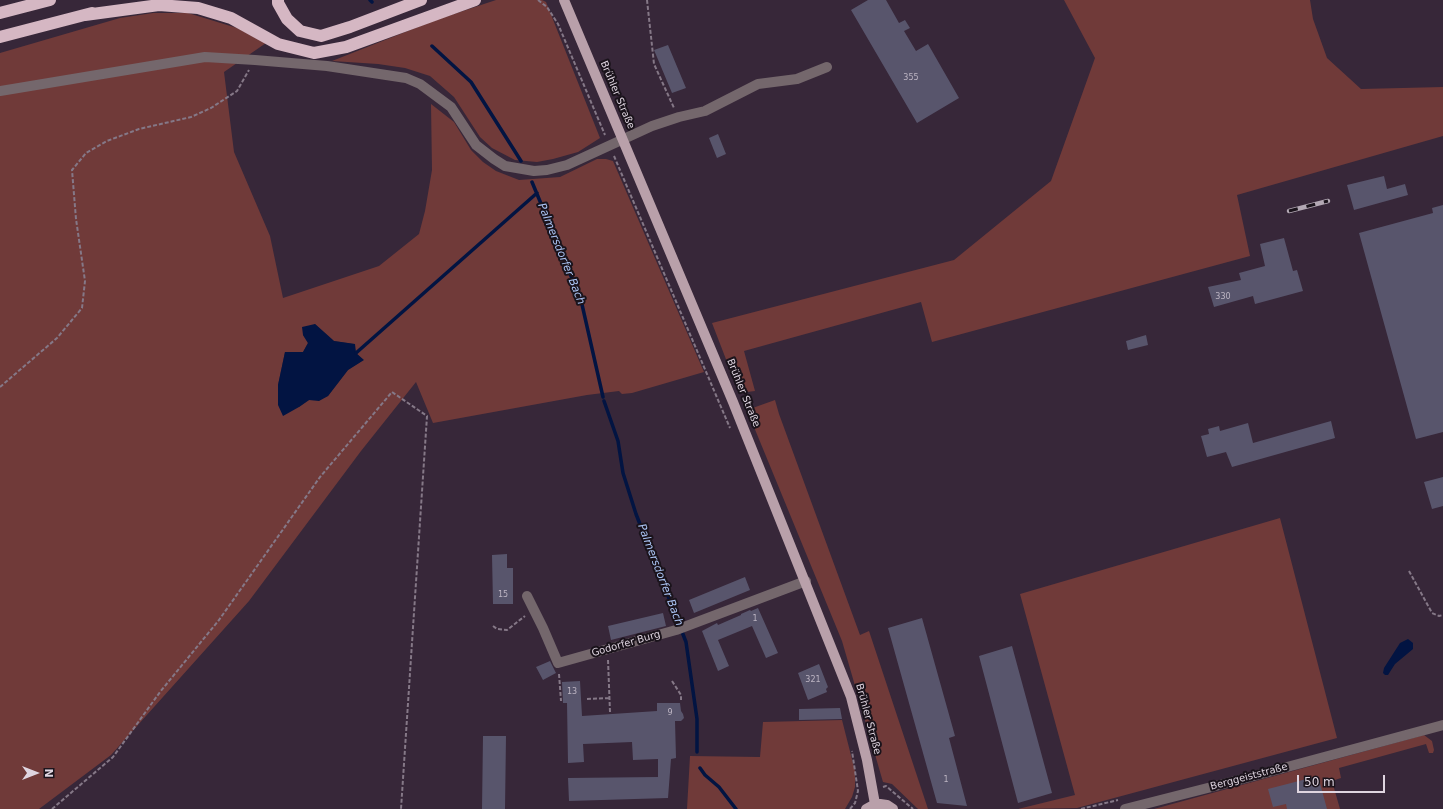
<!DOCTYPE html>
<meta charset="utf-8">
<style>
body{margin:0}
#map{position:relative;width:1443px;height:809px;overflow:hidden;background:#372739;font-family:"DejaVu Sans",sans-serif}
canvas{display:block}
.north{position:absolute;left:16px;top:753px;width:40px;height:40px;-webkit-text-stroke:3px #1a131b;paint-order:stroke;rotate:90deg;font-size:11px;font-weight:700;line-height:16px;text-align:center;color:#dfd5e0}
.north::after{content:'';display:block;margin:auto;width:14px;height:18px;background:#dfd5e0;clip-path:polygon(50% 0,100% 100%,50% 72%,0 100%)}
.scale{position:absolute;left:1297px;top:775px;width:88px;height:18px;box-sizing:border-box;border:2px solid #dfd5e0;border-top:0;padding-left:5px;font-size:12px;line-height:14px;white-space:nowrap;color:#dfd5e0;-webkit-text-stroke:3px #1a131b;paint-order:stroke}
</style>
<div id="map">
<canvas width="1443" height="809"></canvas>
<div class="north">N</div>
<div class="scale">50 m</div>
</div>
<script>
const ctx = document.querySelector('canvas').getContext('2d');
ctx.lineJoin = 'round';
function paint(path, color) { ctx.fillStyle = color; ctx.fill(path, 'evenodd'); }
const shape = rows => new Path2D(rows.map(r => 'M' + r).join(''));
function stroke(path, color, width, dash) { ctx.strokeStyle = color; ctx.lineWidth = width; ctx.lineCap = dash ? 'butt' : 'round'; ctx.setLineDash(dash || []); ctx.stroke(path); }
function drawText(font, color, halo, rows, align = 'center') {
  ctx.font = font + ' "DejaVu Sans",sans-serif'; ctx.lineWidth = 4; ctx.setLineDash([]); ctx.textBaseline = 'middle'; ctx.strokeStyle = halo; ctx.fillStyle = color; for (const [text, x, y, turn = 0] of rows) {
    ctx.save(); ctx.translate(x, y); ctx.rotate((+turn || 0) * Math.PI / 180); ctx.textAlign = isNaN(turn) ? turn : align; if (halo) ctx.strokeText(text, 0, 0); ctx.fillText(text, 0, 0); ctx.restore();
  }
}
const green = shape([
 [496,0,542,0,546,2,600,138,578,152,553,159,537,162,515,160,492,148,480,137,454,97,430,76,405,68,378,64,332,61,433,21],
 [1064,0,1310,0,1313,19,1327,58,1361,89,1443,87,1443,136,1237,195,1250,256,932,342,921,302,744,351,755,391,739,393,712,323,954,260,1051,181,1095,58],
 [153,13,188,13,237,28,266,43,224,72,234,152,270,236,283,298,379,266,419,234,425,211,432,170,431,104,454,122,471,150,483,162,496,171,519,180,560,177,597,159,606,159,613,161,704,372,632,393,622,394,619,391,587,395,433,423,416,382,361,451,249,601,111,755,39,809,0,809,0,53,120,18],
 [315,324,334,341,354,344,356,353,363,360,348,370,328,396,319,400,309,400,299,407,278,385,285,352,303,352,308,343,303,335],
 [775,400,779,414,860,635,869,631,928,809,918,809,892,784,883,782,842,641,747,410],
 [1280,518,1337,738,1077,808,1018,809,1075,795,1020,594],
 [842,720,855,771,855,787,852,797,845,809,687,809,690,756,760,757,763,722],
 [1424,735,1432,741,1434,750,1433,753,1429,753,1426,744,1339,768,1341,778,1332,781,1340,809,1154,809]
]);
const water = shape([
 [315,324,334,341,355,344,356,353,364,360,348,370,328,396,319,401,309,400,299,407,283,416,278,405,278,385,285,352,303,352,308,343,303,335,302,327],
 [1408,639,1413,643,1413,649,1395,664,1388,675,1385,675,1383,673,1384,668,1400,643]
]);
const stream = shape([
 [370,0,372,2],
 [432,46,471,82,521,161],
 [532,182,581,300,603,397],
 [356,353,537,193],
 [604,401,618,441,623,473,636,514,686,642,697,719,697,752],
 [700,768,705,775,719,787,736,809]
]);
const building = shape([
 [868,0,886,0,899,23,905,20,910,28,904,31,916,51,928,44,959,98,917,123,851,10],
 [668,45,686,88,672,93,654,50],
 [718,134,726,154,717,158,709,138],
 [1384,176,1387,189,1405,184,1408,195,1354,210,1347,185],
 [1443,205,1443,432,1416,439,1359,233,1433,213,1432,208],
 [1284,238,1293,271,1297,270,1303,291,1255,304,1253,296,1214,307,1208,287,1241,280,1239,273,1265,266,1260,244],
 [1146,335,1148,345,1128,350,1126,341],
 [1331,421,1335,438,1232,467,1226,452,1207,457,1201,436,1209,434,1208,429,1219,426,1220,431,1248,423,1253,443],
 [1443,477,1443,506,1432,509,1424,482],
 [507,554,507,568,513,568,513,604,493,604,492,555],
 [745,577,750,590,694,613,689,600],
 [758,608,778,653,766,658,752,626,718,640,729,666,718,671,702,631,717,623,718,625,741,615,741,614,750,610,751,611],
 [663,613,666,626,611,640,608,626],
 [922,618,955,736,949,738,967,806,937,803,888,628],
 [1012,646,1052,793,1018,803,979,656],
 [550,661,556,673,543,680,536,667],
 [819,664,828,687,826,689,827,692,808,700,798,673],
 [580,681,582,716,657,711,657,703,680,703,681,711,683,714,684,718,681,721,675,721,676,758,671,759,668,798,569,801,568,778,658,777,658,759,633,760,632,742,583,744,584,762,568,763,567,703,563,703,562,682],
 [840,708,842,719,799,720,799,709],
 [483,736,506,736,505,809,482,809],
 [1318,776,1327,809,1287,809,1286,804,1273,807,1268,789]
]);
const path = shape([
 [538,0,547,7,558,24,605,135],
 [647,0,654,64,674,108],
 [614,156,730,428],
 [0,387,57,338,82,308,85,281,76,219,72,170,86,153,107,141,139,129,191,117,211,108,237,91,249,70],
 [1409,571,1432,613,1439,616,1443,615],
 [493,626,497,629,507,630,525,616],
 [608,660,610,712],
 [559,674,561,701],
 [672,681,681,695,681,700],
 [587,699,610,698],
 [883,787,886,786,913,809],
 [52,809,113,757,160,692,219,620,320,477,392,392,427,416,401,809],
 [850,809,855,803,858,791,852,751],
 [1081,809,1118,800]
]);
const minor = shape([
 [0,91,205,57,255,60,327,66,406,78,420,84,451,107,476,145,494,159,505,166,534,171,547,170,567,165,652,126,679,117,705,111,758,84,797,79,827,67],
 [527,596,543,628,558,663,676,630,806,581],
 [1125,809,1235,781,1443,725]
]);
const major = shape([
 [564,0,733,402,851,697,867,760,875,804],
 [866,809,875,804,880,804,887,805,893,809]
]);
const highway = shape([
 [278,0,278,3,287,19,300,31,321,36,350,27,421,0],
 [0,13,50,0],
 [85,15,159,5,198,8,231,18,278,44,314,53,346,47,475,0],
 [0,37,92,13]
]);
const rail = shape([
 [1289,211,1328,201]
]);
const numberNames = [
 ["355",911,78],
 ["330",1223,297],
 ["15",503,595],
 ["1",755,619],
 ["321",813,680],
 ["13",572,692],
 ["9",670,713],
 ["1",946,780]
];
const streetNames = [
 ["Brühler Straße",617,95,67],
 ["Brühler Straße",743,393,68],
 ["Godorfer Burg",626,644,-16],
 ["Brühler Straße",868,719,75],
 ["Berggeiststraße",1249,777,-15]
];
const waterNames = [
 ["Palmersdorfer Bach",561,254,68],
 ["Palmersdorfer Bach",660,575,69]
];
paint(green, '#703a39');
paint(water, '#021442');
stroke(stream, '#021442', 3.5);
paint(building, '#58556c');
stroke(path, '#857887', 2, [4, 2]);
stroke(minor, '#74676c', 10);
stroke(major, '#b9a0aa', 10);
stroke(highway, '#d5b7c3', 12);
stroke(rail, '#b3a8b4', 4.5);
stroke(rail, '#1a131b', 3, [9]);
drawText('8px', '#bdb5c3', null, numberNames);
drawText('10px', '#dfd5e0', '#1a131b', streetNames);
drawText('italic 11px', '#abc4f4', '#1a131b', waterNames);
</script>
